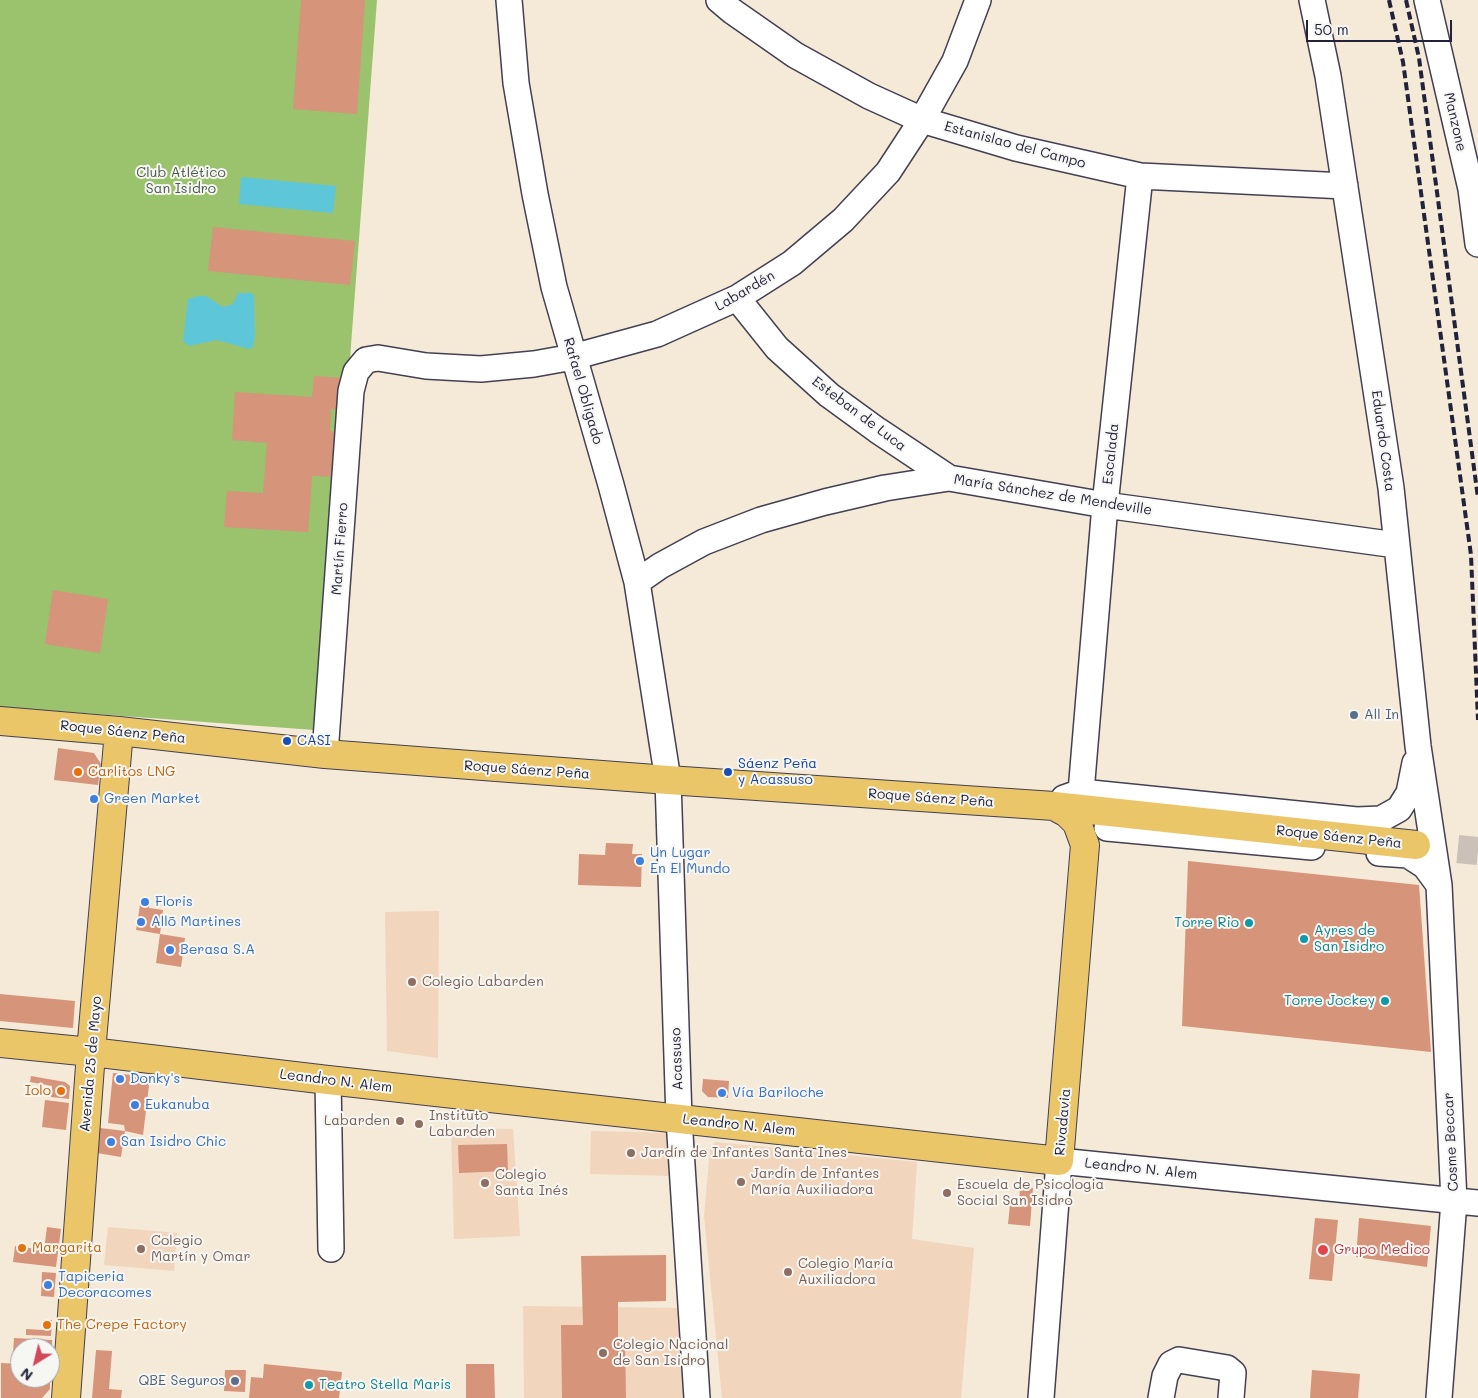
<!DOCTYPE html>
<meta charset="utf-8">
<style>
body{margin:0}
#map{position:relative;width:1478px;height:1398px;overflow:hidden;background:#f5e9d7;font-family:Mali,sans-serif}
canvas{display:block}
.north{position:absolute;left:10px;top:1338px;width:50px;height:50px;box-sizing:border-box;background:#f6f6f2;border:1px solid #a1a1a9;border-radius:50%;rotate:216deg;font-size:14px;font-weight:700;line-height:20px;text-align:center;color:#22223b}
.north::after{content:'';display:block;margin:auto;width:18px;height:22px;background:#d1495b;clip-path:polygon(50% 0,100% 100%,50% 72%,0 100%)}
.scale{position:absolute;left:1306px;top:20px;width:146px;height:22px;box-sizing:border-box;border:2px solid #22223b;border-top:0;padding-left:6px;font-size:15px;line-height:18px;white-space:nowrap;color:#22223b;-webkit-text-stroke:4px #f6f6f2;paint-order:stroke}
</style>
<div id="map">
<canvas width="1478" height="1398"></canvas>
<div class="north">N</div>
<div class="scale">50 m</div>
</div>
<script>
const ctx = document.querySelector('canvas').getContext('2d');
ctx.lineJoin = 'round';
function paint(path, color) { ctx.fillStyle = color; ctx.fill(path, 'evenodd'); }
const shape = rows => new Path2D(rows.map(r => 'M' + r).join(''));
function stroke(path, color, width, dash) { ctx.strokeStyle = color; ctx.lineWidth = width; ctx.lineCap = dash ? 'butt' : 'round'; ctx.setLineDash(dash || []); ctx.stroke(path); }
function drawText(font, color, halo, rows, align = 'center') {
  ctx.font = font + ' Mali,sans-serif'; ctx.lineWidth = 4; ctx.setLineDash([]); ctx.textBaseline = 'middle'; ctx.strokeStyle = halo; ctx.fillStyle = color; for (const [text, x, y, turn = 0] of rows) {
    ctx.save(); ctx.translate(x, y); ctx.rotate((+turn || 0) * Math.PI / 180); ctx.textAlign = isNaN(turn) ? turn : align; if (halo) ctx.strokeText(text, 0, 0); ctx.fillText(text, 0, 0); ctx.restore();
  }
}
const built = shape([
 [439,911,438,1058,387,1051,385,912],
 [451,1128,513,1129,520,1236,454,1239],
 [591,1131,672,1133,671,1176,590,1174],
 [715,1142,917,1162,912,1239,974,1248,961,1398,722,1398,704,1216,710,1149],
 [108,1227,177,1233,174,1271,104,1265],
 [523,1306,681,1308,684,1398,524,1398]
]);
const green = shape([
 [0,0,377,0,351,345,328,731,0,707]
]);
const water = shape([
 [241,177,336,186,333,213,239,204],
 [238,293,251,293,254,295,255,335,253,347,249,349,217,340,189,346,183,341,188,299,199,296,206,296,223,307,233,304]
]);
const building = shape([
 [301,0,365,0,357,114,293,109],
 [213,227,355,241,350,285,208,271],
 [314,376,344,378,342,410,331,409,330,431,338,432,335,477,312,476,308,532,224,527,227,491,263,493,267,443,232,440,235,392,312,397],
 [53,590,108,599,100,653,45,644],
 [58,748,94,753,101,764,98,785,54,780],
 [606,843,633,844,632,854,642,854,641,887,578,885,579,854,605,855],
 [1188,861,1419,885,1431,1052,1182,1026],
 [141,899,150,900,149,908,163,910,160,934,185,938,181,967,156,963,160,934,136,930],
 [0,994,75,1001,73,1028,0,1021],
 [113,1073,150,1077,143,1135,125,1131,124,1125,108,1123],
 [31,1076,65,1082,70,1086,69,1099,51,1097,52,1086,30,1082],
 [703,1079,729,1081,728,1098,708,1097,702,1091],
 [45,1100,69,1103,66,1130,42,1127],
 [100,1128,125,1131,121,1157,97,1153],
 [507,1144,508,1171,459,1173,458,1145],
 [1020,1187,1033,1188,1030,1226,1008,1224,1010,1205,1019,1206],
 [1315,1218,1338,1220,1332,1281,1309,1279],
 [1359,1218,1431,1226,1427,1267,1356,1257],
 [47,1227,61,1229,56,1267,13,1262,15,1246,44,1250],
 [666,1255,666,1301,618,1302,618,1340,625,1340,626,1398,562,1398,561,1325,583,1325,581,1256],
 [42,1272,56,1273,54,1297,41,1296],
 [43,1320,52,1320,51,1336,26,1335,26,1329,43,1330],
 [14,1338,52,1340,52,1355,50,1355,50,1348,20,1348,20,1354,13,1353],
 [96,1350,112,1351,109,1389,122,1390,121,1398,92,1398],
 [1,1363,20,1364,20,1378,50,1378,50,1389,42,1398,1,1398],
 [264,1364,342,1372,339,1398,249,1398,251,1377,263,1378],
 [466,1364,494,1364,495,1398,466,1398],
 [225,1370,246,1370,245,1392,224,1391],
 [1312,1370,1360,1374,1358,1398,1310,1398]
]);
const majorTunnel = shape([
 [1416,845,1478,851]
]);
const minor = shape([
 [509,0,516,83,535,194,554,287,611,485,637,582,668,780,679,1119,697,1398],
 [719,0,732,11,795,55,869,96,922,120,1016,148,1140,176,1345,186],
 [1312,0,1328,76,1391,488,1418,746,1439,885,1454,1201,1439,1398],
 [1427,0,1471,189,1478,244],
 [737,298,777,348,829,395,877,430,949,478],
 [637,582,660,566,704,542,761,520,825,502,885,488,949,478,1105,505,1396,545],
 [325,754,351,391,356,372,366,360,378,358,426,366,481,369,534,364,573,357,657,334,737,298,792,263,843,220,888,172,922,120,955,61,978,0],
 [1081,792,1105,505,1140,176],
 [1064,798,1081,792,1357,820,1381,819,1399,809,1409,793,1415,763],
 [1107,828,1312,847],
 [1379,853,1408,855,1425,866,1439,885],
 [328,1080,331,1249],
 [1041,1398,1059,1161,1478,1203],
 [1161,1398,1165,1376,1171,1364,1179,1360,1227,1368,1233,1373,1231,1398]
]);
const major = shape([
 [0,721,119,731,325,754,668,780,1054,806,1416,845],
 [0,1043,91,1052,328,1080,1059,1161,1085,845,1077,823,1067,813,1054,806],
 [66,1398,91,1052,119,731]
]);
const rail = shape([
 [1389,0,1403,62,1471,555,1478,720],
 [1406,0,1419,58,1478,498]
]);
const markers = [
 [1354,715,5,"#5c6f8a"],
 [287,741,5,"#1a4fb4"],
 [78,772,5,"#e8710a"],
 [728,772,5,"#1a4fb4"],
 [94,799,5,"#3f7fe0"],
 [640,861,5,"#3f7fe0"],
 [145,902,5,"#3f7fe0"],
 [141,922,5,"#3f7fe0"],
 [1249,923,5,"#0f9aa8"],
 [1304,939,5,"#0f9aa8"],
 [170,950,5,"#3f7fe0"],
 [412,982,5,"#8d6e63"],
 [1385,1001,5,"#0f9aa8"],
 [120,1079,5,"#3f7fe0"],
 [61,1091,5,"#e8710a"],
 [722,1093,5,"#3f7fe0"],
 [135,1105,5,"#3f7fe0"],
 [400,1121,5,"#8d6e63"],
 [419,1124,5,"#8d6e63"],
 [111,1142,5,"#3f7fe0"],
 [631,1153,5,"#8d6e63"],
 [741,1182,5,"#8d6e63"],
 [485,1183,5,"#8d6e63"],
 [947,1193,5,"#8d6e63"],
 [22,1248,5,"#e8710a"],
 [141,1249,5,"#8d6e63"],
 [1323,1250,6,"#e0444e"],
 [788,1272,5,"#8d6e63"],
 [48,1285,5,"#3f7fe0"],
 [47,1325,5,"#e8710a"],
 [603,1353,5,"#8d6e63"],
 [235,1381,5,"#5c6f8a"],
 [309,1385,5,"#0f9aa8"]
];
const streetNames = [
 ["Manzone",1455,122,77],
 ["Estanislao del Campo",1015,145,15],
 ["Labardén",745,291,-30],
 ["Rafael Obligado",583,391,74],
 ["Esteban de Luca",859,414,37],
 ["Eduardo Costa",1383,441,82],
 ["Escalada",1111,454,-84],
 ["María Sánchez de Mendeville",1053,495,9],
 ["Martín Fierro",340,549,-86],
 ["Roque Sáenz Peña",123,732,6],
 ["Roque Sáenz Peña",527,770,4],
 ["Roque Sáenz Peña",931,798,4],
 ["Roque Sáenz Peña",1339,837,6],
 ["Acassuso",677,1059,-92],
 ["Avenida 25 de Mayo",91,1064,-85],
 ["Leandro N. Alem",336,1081,7],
 ["Rivadavia",1063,1122,-85],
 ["Leandro N. Alem",739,1125,6],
 ["Cosme Beccar",1451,1142,-93],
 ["Leandro N. Alem",1141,1169,6]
];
const parkNames = [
 ["Club Atlético",181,173],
 ["San Isidro",181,189]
];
const serviceNames = [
 ["All In",1364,715],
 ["QBE Seguros",225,1381,"right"]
];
const transitNames = [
 ["CASI",297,741],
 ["Sáenz Peña",738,764],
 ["y Acassuso",738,780]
];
const foodNames = [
 ["Carlitos LNG",88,772],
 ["Iolo",51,1091,"right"],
 ["Margarita",32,1248],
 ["The Crepe Factory",57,1325]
];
const shopNames = [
 ["Green Market",104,799],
 ["Un Lugar",650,853],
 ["En El Mundo",650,869],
 ["Floris",155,902],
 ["Allō Martines",151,922],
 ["Berasa S.A",180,950],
 ["Donky's",130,1079],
 ["Vía Bariloche",732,1093],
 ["Eukanuba",145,1105],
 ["San Isidro Chic",121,1142],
 ["Tapiceria",58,1277],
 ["Decoracomes",58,1293]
];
const cultureNames = [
 ["Torre Rio",1239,923],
 ["Ayres de",1314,931,"left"],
 ["San Isidro",1314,947,"left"],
 ["Torre Jockey",1375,1001],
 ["Teatro Stella Maris",319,1385,"left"]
];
const educationNames = [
 ["Colegio Labarden",422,982],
 ["Instituto",429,1116],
 ["Labarden",429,1132],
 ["Labarden",390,1121,"right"],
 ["Jardín de Infantes Santa Ines",641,1153],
 ["Jardín de Infantes",751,1174],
 ["María Auxiliadora",751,1190],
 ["Colegio",495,1175],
 ["Santa Inés",495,1191],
 ["Escuela de Psicologia",957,1185],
 ["Social San Isidro",957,1201],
 ["Colegio",151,1241],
 ["Martín y Omar",151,1257],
 ["Colegio María",798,1264],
 ["Auxiliadora",798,1280],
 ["Colegio Nacional",613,1345],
 ["de San Isidro",613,1361]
];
const healthNames = [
 ["Grupo Medico",1334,1250]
];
paint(built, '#f1d5bd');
paint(green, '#9bc26d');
paint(water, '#5dc7d9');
paint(building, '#d6947a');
stroke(majorTunnel, '#cbc1b8', 28, [28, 14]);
stroke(minor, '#424052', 28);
stroke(major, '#424052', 30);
stroke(minor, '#fff', 25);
stroke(major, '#ebc669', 28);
stroke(rail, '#22223b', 4, [8, 4]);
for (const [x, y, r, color] of markers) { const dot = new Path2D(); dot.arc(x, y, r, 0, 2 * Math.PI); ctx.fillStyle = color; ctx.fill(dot); stroke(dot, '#f6f6f2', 2); }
drawText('14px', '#22223b', '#f6f6f2', streetNames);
drawText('14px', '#4c5a4c', '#f6f6f2', parkNames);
drawText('14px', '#4e5e75', '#f6f6f2', serviceNames, 'left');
drawText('14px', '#164399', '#f6f6f2', transitNames, 'left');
drawText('14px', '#c56008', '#f6f6f2', foodNames, 'left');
drawText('14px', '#366cbe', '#f6f6f2', shopNames, 'left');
drawText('14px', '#0d838f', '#f6f6f2', cultureNames, 'right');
drawText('14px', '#785e54', '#f6f6f2', educationNames, 'left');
drawText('14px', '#be3a42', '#f6f6f2', healthNames, 'left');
</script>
